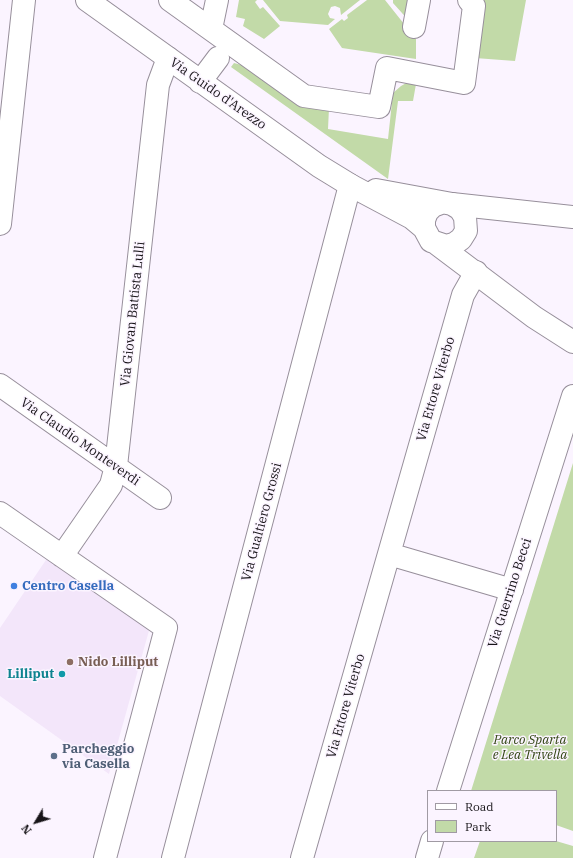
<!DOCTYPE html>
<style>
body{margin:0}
#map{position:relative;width:573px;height:858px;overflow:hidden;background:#fbf4ff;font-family:"IBM Plex Serif",serif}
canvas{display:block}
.legend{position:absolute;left:427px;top:790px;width:130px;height:52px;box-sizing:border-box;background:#fbf4ff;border:1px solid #a09aa3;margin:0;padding:5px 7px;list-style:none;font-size:12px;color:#171418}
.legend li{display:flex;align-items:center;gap:8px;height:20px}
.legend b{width:20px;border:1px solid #a09aa3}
.north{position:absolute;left:16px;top:802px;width:40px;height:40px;-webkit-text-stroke:3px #fbf4ff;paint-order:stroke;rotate:232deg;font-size:11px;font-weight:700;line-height:16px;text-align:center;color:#171418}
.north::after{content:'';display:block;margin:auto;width:14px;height:18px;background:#171418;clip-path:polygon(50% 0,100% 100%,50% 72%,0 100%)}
</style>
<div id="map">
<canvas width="573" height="858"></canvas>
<ul class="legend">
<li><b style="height:5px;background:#fff"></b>Road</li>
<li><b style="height:11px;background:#c2daa8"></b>Park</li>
</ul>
<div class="north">N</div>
</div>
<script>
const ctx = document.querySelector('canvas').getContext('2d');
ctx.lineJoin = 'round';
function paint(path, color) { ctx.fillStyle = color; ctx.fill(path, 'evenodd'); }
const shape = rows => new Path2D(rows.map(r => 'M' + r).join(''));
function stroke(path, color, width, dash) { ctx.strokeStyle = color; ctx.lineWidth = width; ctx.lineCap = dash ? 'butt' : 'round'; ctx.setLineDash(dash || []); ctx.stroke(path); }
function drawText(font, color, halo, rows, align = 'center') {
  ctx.font = font + ' "IBM Plex Serif",serif'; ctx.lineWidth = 3; ctx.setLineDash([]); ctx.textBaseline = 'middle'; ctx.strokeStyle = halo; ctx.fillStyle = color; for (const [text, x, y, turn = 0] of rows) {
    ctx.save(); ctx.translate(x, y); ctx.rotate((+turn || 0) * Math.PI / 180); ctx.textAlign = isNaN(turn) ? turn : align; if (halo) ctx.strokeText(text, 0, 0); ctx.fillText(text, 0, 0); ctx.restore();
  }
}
const built = shape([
 [50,554,150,627,109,774,0,696,0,628]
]);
const green = shape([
 [239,0,257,0,255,2,260,9,263,7,280,26,264,39,243,26,245,19,236,17],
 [263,0,360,0,341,15,340,8,335,6,331,7,328,14,330,18,335,19,328,25,280,21],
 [367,0,385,0,416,39,416,59,342,48,329,29,342,19,344,21,348,18,347,15],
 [393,0,413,0,411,23,393,3],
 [478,0,526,0,515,61,475,58],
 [234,63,249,67,329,108,328,129,388,139,393,93,401,86,408,82,416,84,413,101,398,101,388,179,231,67],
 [573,463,573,831,556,825,556,791,471,791],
 [480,841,556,841,573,846,573,858,474,858]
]);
const minor = shape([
 [170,0,304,96,379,107,387,68,464,83,474,6,469,0],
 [414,27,419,0],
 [211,29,217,0],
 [452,204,573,217],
 [0,224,24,0],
 [0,385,160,498],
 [0,513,166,628,105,858],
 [389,554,512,590],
 [62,556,111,485,116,466,158,85,168,58],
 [448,791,573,396],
 [173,858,350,185],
 [302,858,463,295,476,272],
 [427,858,432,841]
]);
const tertiary = shape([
 [87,0,319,166,350,185,412,218,424,228],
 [200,82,218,58],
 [376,190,452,204,460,209,465,217,466,231,461,239,454,244,446,246,431,241,424,228,424,220,427,212,433,206,441,203],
 [437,244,534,317,573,342]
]);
const markers = [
 [14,586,4,"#3f7fe0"],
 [70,662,4,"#8d6e63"],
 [62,674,4,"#0f9aa8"],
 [54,756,4,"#5c6f8a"]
];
const streetNames = [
 ["Via Guido d'Arezzo",218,94,35],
 ["Via Giovan Battista Lulli",133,314,-84],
 ["Via Ettore Viterbo",436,389,-74],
 ["Via Claudio Monteverdi",80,442,35],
 ["Via Gualtiero Grossi",262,522,-75],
 ["Via Guerrino Becci",510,593,-72],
 ["Via Ettore Viterbo",346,706,-74]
];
const shopNames = [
 ["Centro Casella",22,586]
];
const educationNames = [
 ["Nido Lilliput",78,662]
];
const cultureNames = [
 ["Lilliput",54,674]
];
const parkNames = [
 ["Parco Sparta",530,740],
 ["e Lea Trivella",530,755]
];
const serviceNames = [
 ["Parcheggio",62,749],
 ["via Casella",62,764]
];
paint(built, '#f3e6fa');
paint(green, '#c2daa8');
stroke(minor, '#978f9b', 24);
stroke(tertiary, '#978f9b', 24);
stroke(minor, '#fff', 22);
stroke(tertiary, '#fff', 22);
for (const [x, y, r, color] of markers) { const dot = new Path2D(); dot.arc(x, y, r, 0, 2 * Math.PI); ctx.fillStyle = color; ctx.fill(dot); stroke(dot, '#fbf4ff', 1.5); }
drawText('13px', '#171418', '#fbf4ff', streetNames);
drawText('bold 13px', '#366cbe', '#fbf4ff', shopNames, 'left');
drawText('bold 13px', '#785e54', '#fbf4ff', educationNames, 'left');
drawText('bold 13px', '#0d838f', '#fbf4ff', cultureNames, 'right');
drawText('italic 13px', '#2f4310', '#fbf4ff', parkNames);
drawText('bold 13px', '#4e5e75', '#fbf4ff', serviceNames, 'left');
</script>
